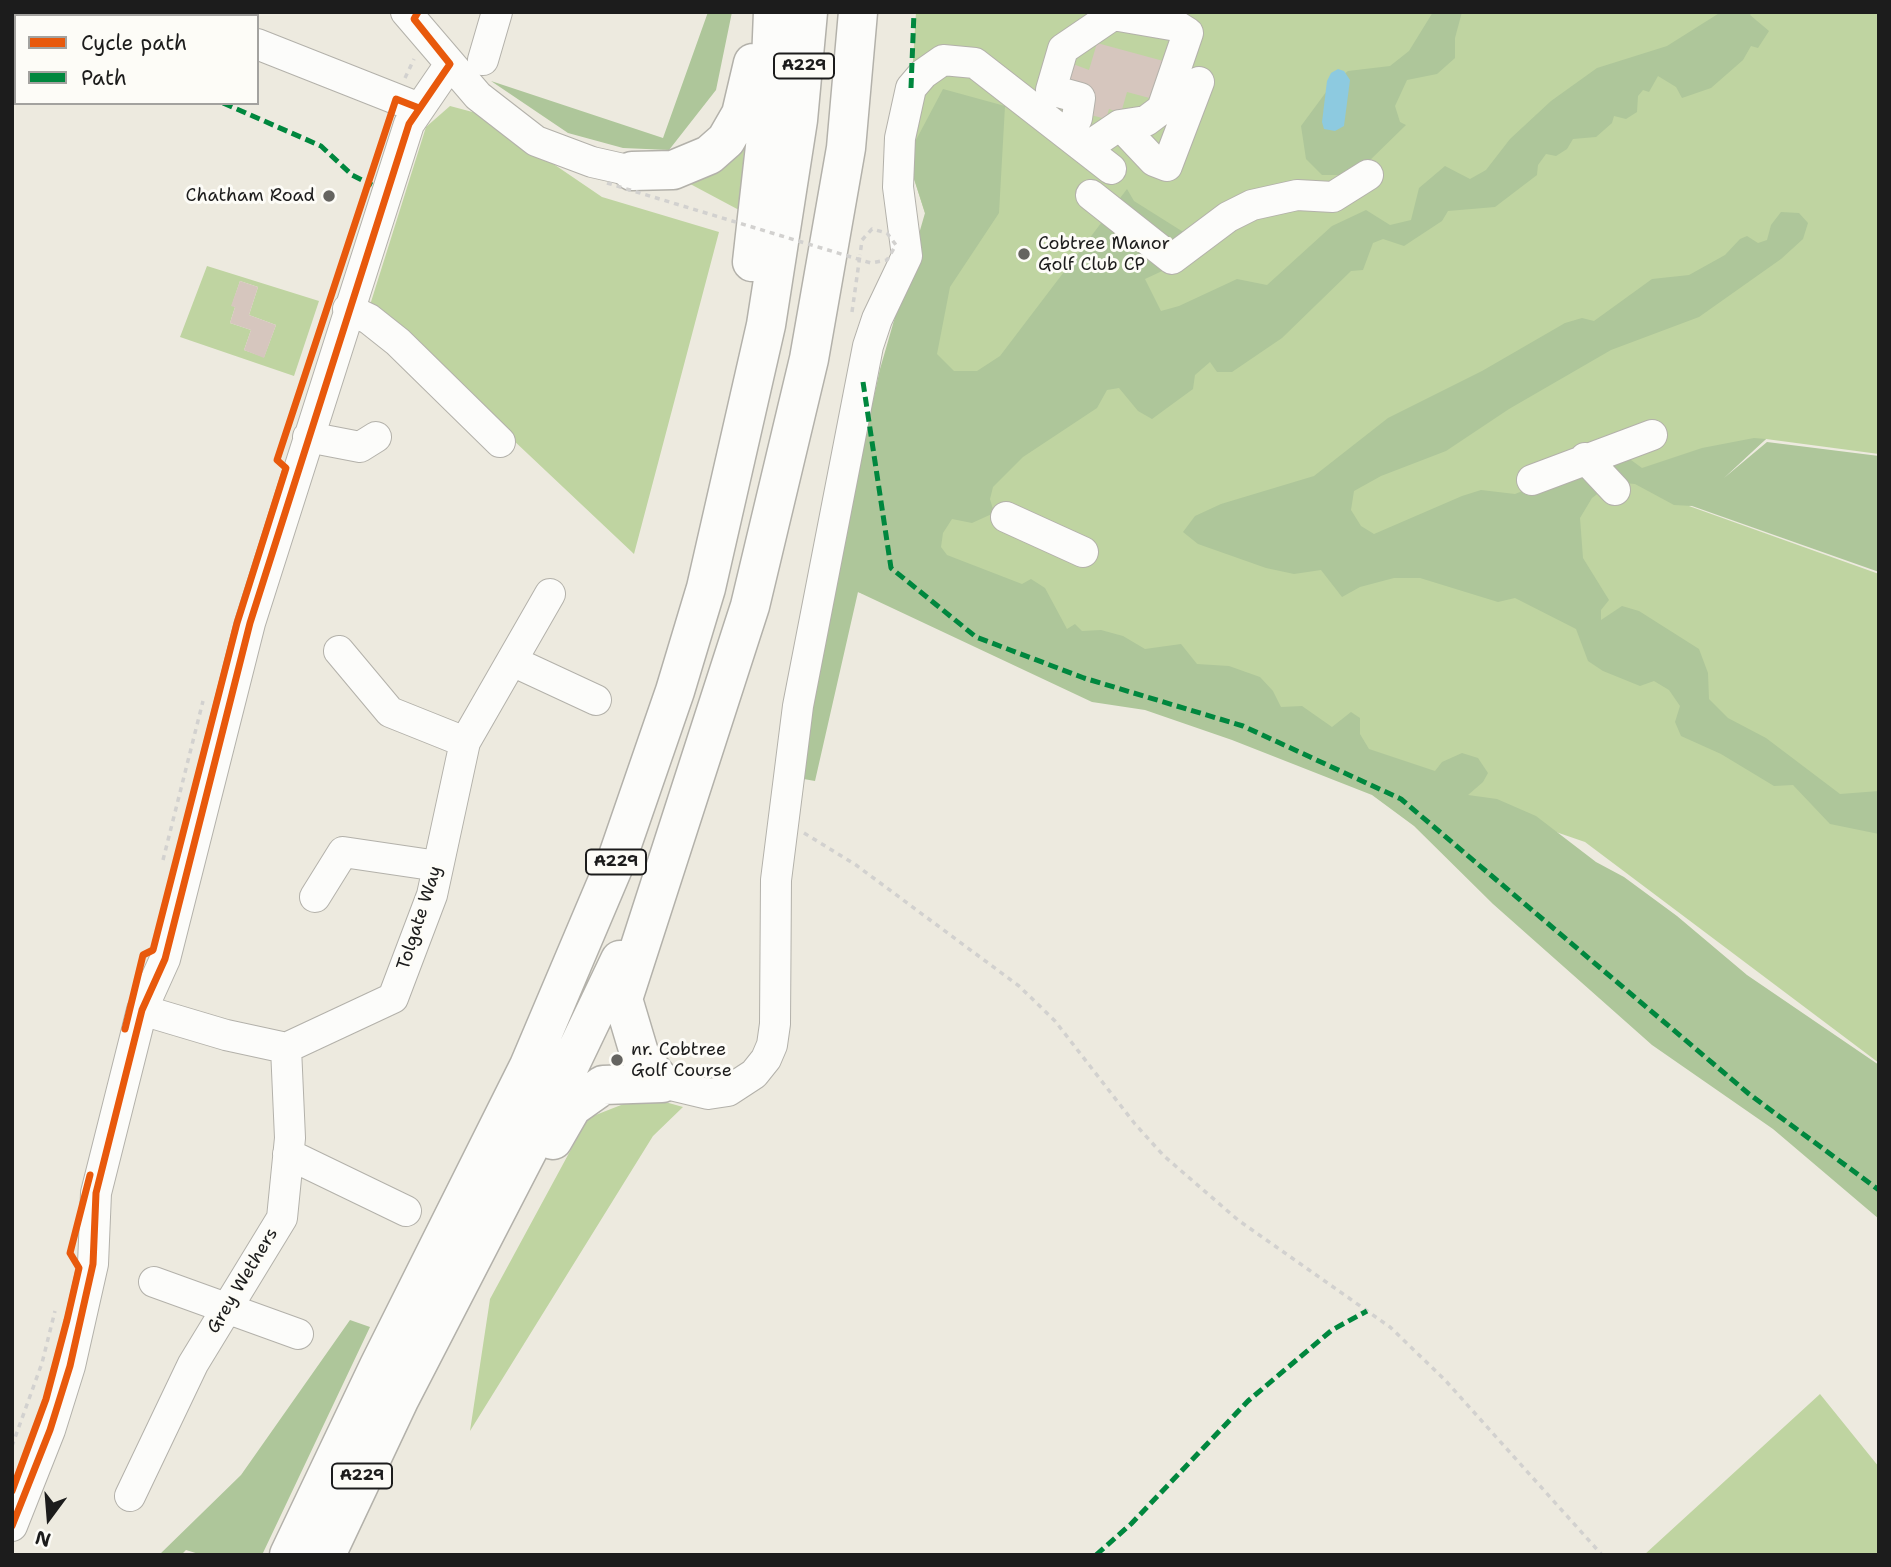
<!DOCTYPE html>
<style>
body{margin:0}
#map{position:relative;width:1891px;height:1567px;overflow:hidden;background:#edeadf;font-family:"Shantell Sans",sans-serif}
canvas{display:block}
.frame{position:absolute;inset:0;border:14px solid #1c1c1c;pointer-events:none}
.legend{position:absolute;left:14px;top:14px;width:245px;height:91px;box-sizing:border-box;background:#fdfcf7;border:2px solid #a3a29f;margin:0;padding:9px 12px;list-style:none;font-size:21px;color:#1c1c1c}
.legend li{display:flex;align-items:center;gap:14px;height:35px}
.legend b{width:35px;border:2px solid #a3a29f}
.north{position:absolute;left:14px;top:1483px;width:70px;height:70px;-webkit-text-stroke:5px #fdfcf7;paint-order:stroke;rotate:196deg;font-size:19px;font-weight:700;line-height:28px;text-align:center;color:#1c1c1c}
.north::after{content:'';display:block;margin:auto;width:24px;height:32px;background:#1c1c1c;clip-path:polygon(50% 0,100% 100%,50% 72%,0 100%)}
</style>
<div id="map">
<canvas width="1891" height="1567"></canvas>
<div class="frame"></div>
<ul class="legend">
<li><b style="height:9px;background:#e8590c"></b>Cycle path</li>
<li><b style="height:9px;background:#00873e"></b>Path</li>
</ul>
<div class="north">N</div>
</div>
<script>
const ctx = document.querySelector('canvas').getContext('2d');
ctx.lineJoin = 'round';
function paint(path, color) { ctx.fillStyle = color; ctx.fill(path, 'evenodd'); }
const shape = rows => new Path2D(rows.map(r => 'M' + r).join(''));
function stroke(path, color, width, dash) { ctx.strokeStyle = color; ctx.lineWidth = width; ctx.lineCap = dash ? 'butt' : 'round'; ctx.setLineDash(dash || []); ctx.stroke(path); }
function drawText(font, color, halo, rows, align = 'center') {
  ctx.font = font + ' "Shantell Sans",sans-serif'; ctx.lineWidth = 6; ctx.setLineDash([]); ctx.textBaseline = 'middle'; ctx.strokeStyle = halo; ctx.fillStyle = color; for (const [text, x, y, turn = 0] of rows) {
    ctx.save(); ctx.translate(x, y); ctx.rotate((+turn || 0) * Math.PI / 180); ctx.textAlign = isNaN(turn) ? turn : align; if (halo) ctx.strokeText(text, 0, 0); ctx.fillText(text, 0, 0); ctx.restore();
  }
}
const green = shape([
 [916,12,1879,12,1879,454,1766,439,1689,506,1879,574,1879,1063,1585,842,858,592,931,232,907,157],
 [450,106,480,114,602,197,719,232,634,554,370,305,426,127],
 [747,118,739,210,679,178],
 [207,266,319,301,294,376,180,337],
 [240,281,258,287,249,315,276,325,264,357,244,350,251,330,230,323,235,307,232,305],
 [644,1096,683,1107,653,1136,470,1431,490,1299,588,1118],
 [1820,1394,1879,1467,1879,1555,1644,1555]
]);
const forest = shape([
 [708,12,732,12,716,90,669,150,623,148,568,133,491,81,663,138],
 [1433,12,1462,12,1455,38,1455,58,1437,74,1407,80,1395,106,1400,122,1406,125,1366,164,1346,175,1322,175,1306,159,1301,126,1332,84,1348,71,1390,66,1409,51],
 [1721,12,1752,12,1750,15,1769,31,1758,48,1751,46,1743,60,1711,88,1682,98,1676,87,1658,76,1649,92,1643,90,1638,96,1637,112,1626,119,1614,116,1612,123,1596,137,1573,139,1567,149,1556,156,1546,154,1538,165,1537,175,1495,207,1448,211,1442,221,1404,246,1383,239,1373,243,1363,270,1351,271,1282,338,1232,372,1217,372,1210,362,1195,375,1193,389,1152,419,1138,411,1119,388,1107,390,1097,408,1023,457,993,487,990,499,994,513,972,523,952,519,943,533,941,547,947,555,1022,584,1031,579,1045,588,1067,629,1075,624,1082,631,1101,630,1123,636,1145,649,1181,644,1197,664,1229,666,1260,677,1273,691,1281,707,1302,706,1332,727,1351,712,1360,718,1360,734,1369,749,1435,771,1442,762,1462,753,1478,758,1488,773,1483,782,1468,795,1497,799,1536,816,1596,862,1624,877,1677,916,1747,975,1879,1065,1879,1219,1773,1129,1652,1045,1493,904,1414,826,1372,795,1232,740,1145,710,1092,702,858,592,815,781,798,778,846,525,880,369,925,213,907,157,943,89,1005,106,999,213,950,287,937,354,954,371,977,371,1000,356,1127,189,1134,201,1196,240,1173,266,1145,279,1161,311,1179,306,1237,279,1267,285,1332,226,1366,210,1390,225,1411,220,1419,188,1445,166,1470,179,1486,170,1510,139,1551,101,1597,68,1667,46],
 [1781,212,1799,213,1808,223,1803,239,1781,259,1699,317,1611,350,1509,409,1446,451,1381,476,1354,491,1351,510,1361,526,1374,534,1462,496,1481,490,1515,494,1620,452,1642,468,1702,448,1754,438,1766,439,1724,478,1767,442,1879,456,1879,572,1692,506,1674,505,1635,484,1613,482,1592,498,1580,518,1583,558,1609,600,1601,610,1601,620,1622,606,1639,611,1699,649,1708,673,1709,699,1728,718,1766,738,1840,794,1879,791,1879,834,1830,824,1793,785,1774,786,1721,754,1681,736,1675,722,1680,706,1669,690,1654,681,1640,686,1603,671,1588,661,1576,629,1515,598,1498,602,1420,578,1394,578,1360,587,1342,597,1321,570,1294,574,1266,568,1198,544,1183,532,1195,516,1221,504,1314,476,1388,418,1482,371,1565,323,1582,318,1594,321,1652,279,1689,275,1725,255,1740,239,1747,236,1758,243,1767,240,1771,225],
 [350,1320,370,1327,262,1555,202,1555,186,1550,181,1555,159,1555,241,1475]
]);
const water = shape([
 [1338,69,1344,71,1350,80,1344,126,1335,131,1324,129,1322,122,1327,81,1331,73]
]);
const building = shape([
 [1097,43,1167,62,1157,100,1127,92,1121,113,1109,109,1106,119,1087,114,1058,87,1065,61,1089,70],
 [240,281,258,287,249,315,276,325,264,358,244,350,251,330,230,323,235,307,231,306]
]);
const path = shape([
 [405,78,414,59],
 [852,312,860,255],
 [804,833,856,865,1019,986,1055,1021,1135,1124,1164,1156,1238,1220,1390,1327,1445,1380,1602,1555],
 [163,860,203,701],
 [12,1446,42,1363,55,1311]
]);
const minor = shape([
 [406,12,478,96,536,141,592,162,632,171],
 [257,44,419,108],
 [483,60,497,12],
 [1120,125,1154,161,1167,166,1199,82],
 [1069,135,1077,118,1080,98,1051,90,1063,49,1113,15,1177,26,1188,33,1162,109,1146,121,1120,125,1086,148],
 [1091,195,1172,259,1228,217,1252,205,1297,195,1333,197,1368,175],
 [348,309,369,319,398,342,500,442],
 [308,437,360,447,376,437],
 [1585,458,1615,490],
 [1532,480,1652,435],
 [1006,517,1083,552],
 [339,651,390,712,465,742],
 [512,661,596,700],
 [315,897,343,852,438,866],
 [142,1010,226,1035,286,1048,393,998,432,895,465,742,550,594],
 [662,1083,708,1094,728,1091,754,1074,766,1059,772,1045,775,1024,776,880,798,706,868,346,877,319,907,256,898,187,900,138,911,88,923,74,943,60,975,63,1111,169],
 [288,1154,406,1211],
 [154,1282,298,1334],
 [130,1496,193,1364,282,1218,290,1138,286,1048],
 [12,1526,50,1430,70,1366,93,1264,96,1193,142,1010,165,959,250,623,409,124,450,64]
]);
const highway = shape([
 [632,171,673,170,709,155,726,140,741,114,753,63],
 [752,262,769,111,773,12],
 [662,1083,640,1056,623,999,750,606,809,359,846,148,858,12],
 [553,1140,572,1107,603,1085,662,1083],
 [289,1555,379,1366,529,1066,618,856,675,691,706,588,766,325,798,120,808,12],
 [326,1555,400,1398,544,1119,620,960]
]);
const pathBridge = shape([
 [607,183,871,263,887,260,896,245,887,233,872,229,862,240,860,255]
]);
const quiet = shape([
 [12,12,21,16],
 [911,88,914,12],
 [223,103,321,146,352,175,372,185],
 [863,382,891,568,976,637,1084,678,1243,726,1401,799,1749,1094,1879,1190],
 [1096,1555,1131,1524,1248,1401,1332,1330,1367,1311]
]);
const cycleway = shape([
 [125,1029,143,955,153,950,237,623,286,468,277,460,396,99,419,108],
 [12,1491,46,1399,67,1320,79,1268,70,1253,90,1175],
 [12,1526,50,1430,70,1366,93,1264,96,1193,142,1010,165,959,250,623,409,124,450,64,414,19,418,12]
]);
const markers = [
 [329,196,7,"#656460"],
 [1024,254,7,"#656460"],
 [617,1060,7,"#656460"]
];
const shields = [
 [804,66,60],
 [616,862,60],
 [362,1476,60]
];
const shieldNames = [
 ["A229",804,66],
 ["A229",616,862],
 ["A229",362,1476]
];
const poiNames = [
 ["Chatham Road",315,196,"right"],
 ["Cobtree Manor",1038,244],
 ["Golf Club CP",1038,265],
 ["nr. Cobtree",631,1050],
 ["Golf Course",631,1071]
];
const streetNames = [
 ["Tolgate Way",420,918,-72],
 ["Grey Wethers",243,1281,-59]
];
paint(green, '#bfd4a1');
paint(forest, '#aec69a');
paint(water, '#8dcae0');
paint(building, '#d6c6be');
stroke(minor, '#b3b1aa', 32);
stroke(highway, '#b3b1aa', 41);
stroke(path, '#d2d1cf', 3.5, [5, 5]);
stroke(minor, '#fcfcfa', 30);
stroke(highway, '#fcfcfa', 38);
stroke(pathBridge, '#d2d1cf', 3.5, [5, 5]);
stroke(quiet, '#00873e', 5, [10, 5]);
stroke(cycleway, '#e8590c', 7);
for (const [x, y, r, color] of markers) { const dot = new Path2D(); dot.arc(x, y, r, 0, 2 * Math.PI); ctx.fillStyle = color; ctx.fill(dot); stroke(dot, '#fdfcf7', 2.5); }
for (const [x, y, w] of shields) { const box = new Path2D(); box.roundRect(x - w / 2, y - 12.5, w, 25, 5); ctx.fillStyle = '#fdfcf7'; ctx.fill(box); stroke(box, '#1c1c1c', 2); }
drawText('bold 16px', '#1c1c1c', null, shieldNames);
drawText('18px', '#1c1c1c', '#fdfcf7', poiNames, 'left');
drawText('18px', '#1c1c1c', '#fdfcf7', streetNames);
</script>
